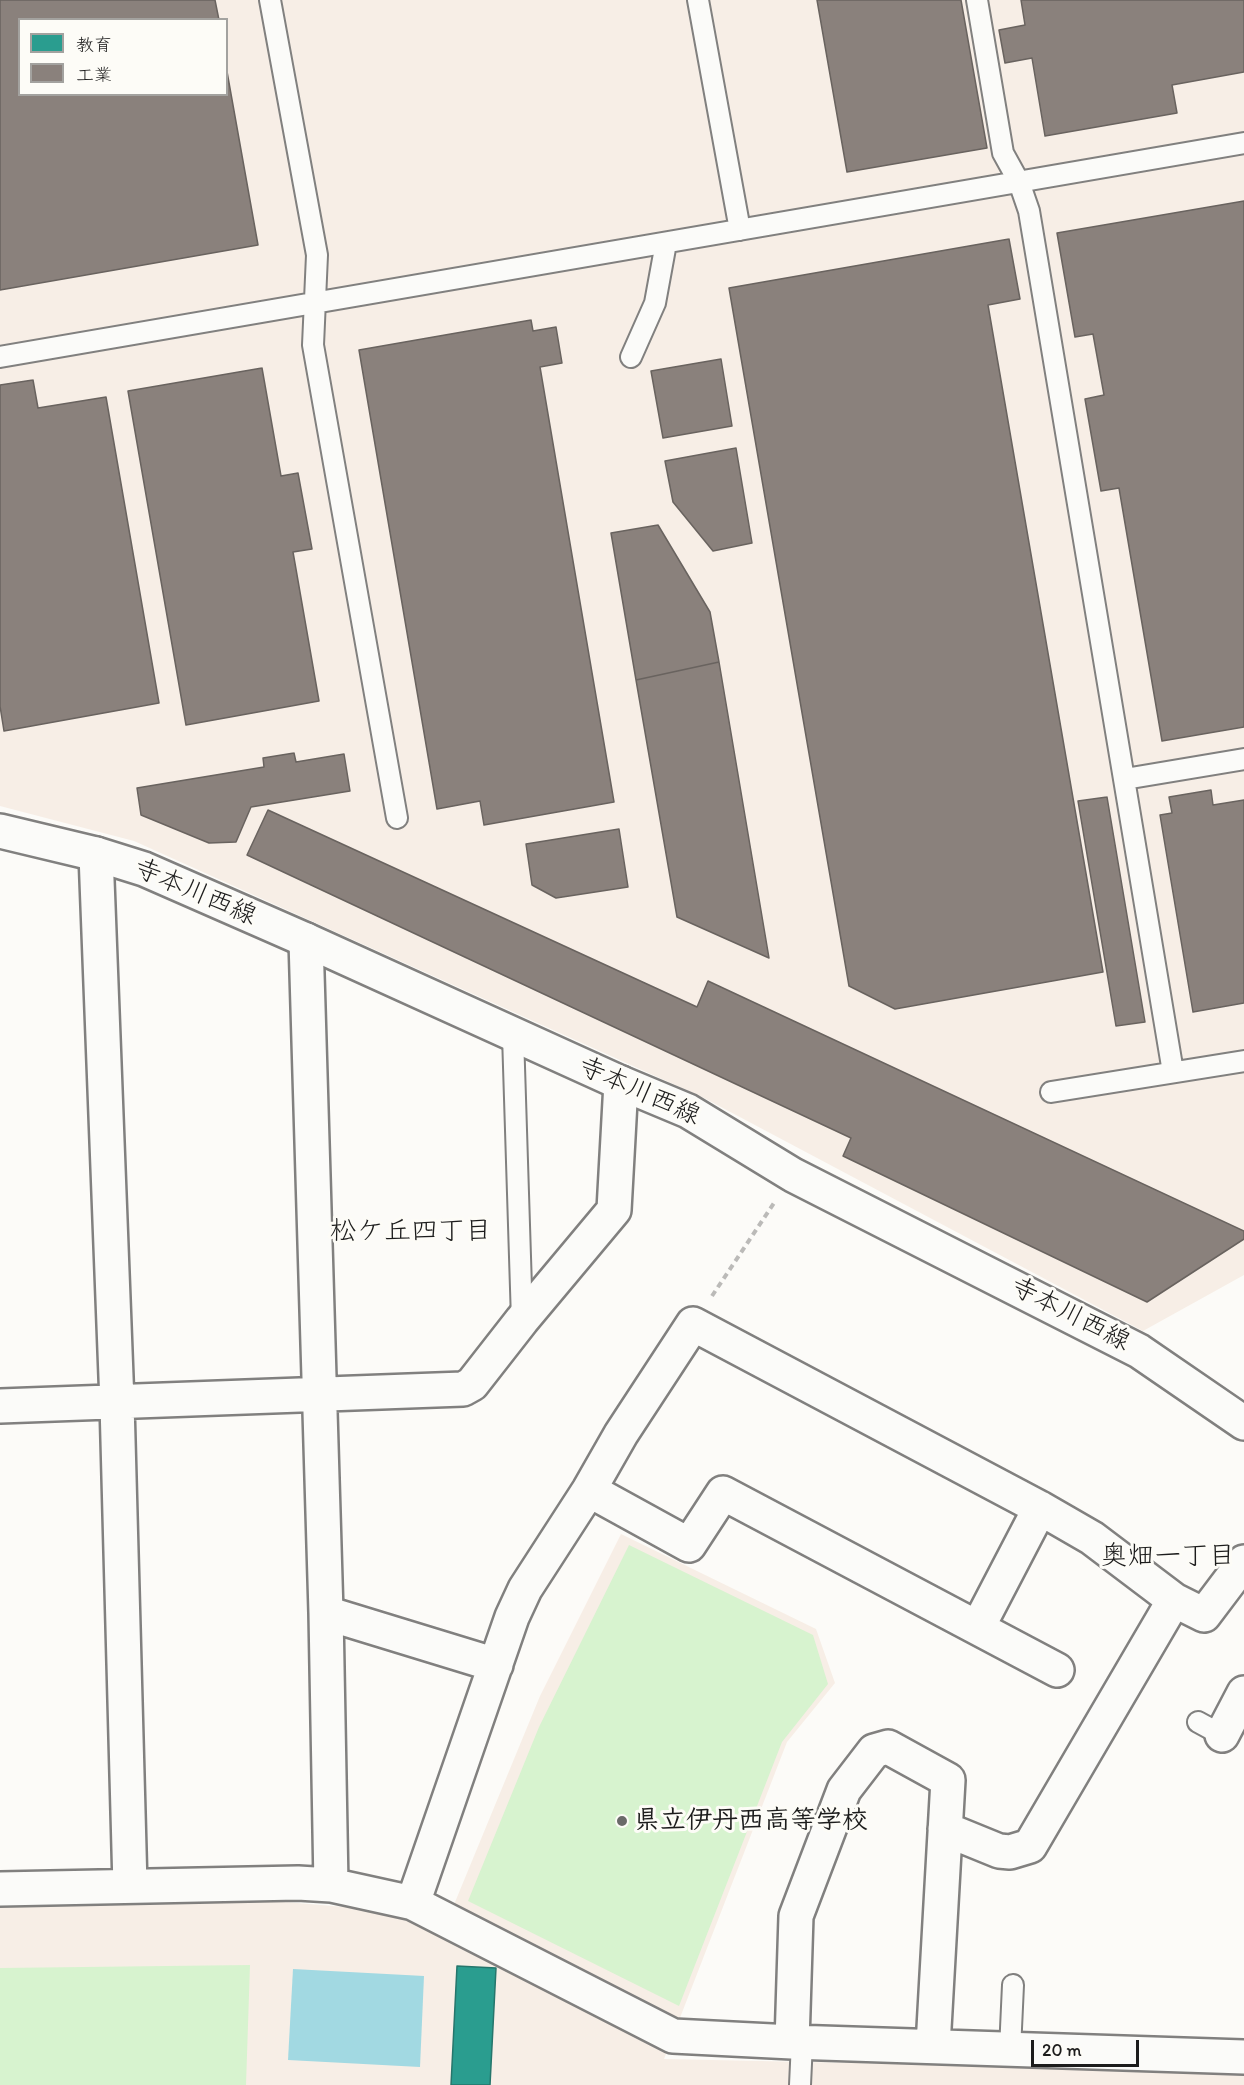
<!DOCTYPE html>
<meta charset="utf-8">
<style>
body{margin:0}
#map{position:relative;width:1244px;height:2085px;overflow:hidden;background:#fcfbf8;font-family:Itim,"Klee One",sans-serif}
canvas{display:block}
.legend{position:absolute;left:18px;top:18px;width:210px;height:78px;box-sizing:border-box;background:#fdfcf7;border:2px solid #a3a29f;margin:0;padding:8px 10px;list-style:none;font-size:18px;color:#1c1c1c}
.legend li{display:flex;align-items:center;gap:12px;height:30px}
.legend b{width:30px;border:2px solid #a3a29f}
.scale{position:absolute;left:1031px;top:2040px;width:108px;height:27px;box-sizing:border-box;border:3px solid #1c1c1c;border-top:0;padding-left:8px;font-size:18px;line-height:21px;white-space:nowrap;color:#1c1c1c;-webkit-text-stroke:4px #fdfcf7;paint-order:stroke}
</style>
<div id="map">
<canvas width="1244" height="2085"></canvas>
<ul class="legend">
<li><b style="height:16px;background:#2a9d8f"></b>教育</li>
<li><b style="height:16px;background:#8a817c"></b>工業</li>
</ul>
<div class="scale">20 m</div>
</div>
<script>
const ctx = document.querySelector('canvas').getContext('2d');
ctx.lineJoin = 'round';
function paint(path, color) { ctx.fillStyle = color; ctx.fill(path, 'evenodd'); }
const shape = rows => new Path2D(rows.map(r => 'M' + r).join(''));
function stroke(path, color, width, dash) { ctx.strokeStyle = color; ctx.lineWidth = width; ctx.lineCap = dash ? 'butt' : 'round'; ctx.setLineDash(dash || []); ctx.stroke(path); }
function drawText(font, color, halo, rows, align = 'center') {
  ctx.font = font + ' Itim,"Klee One",sans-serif'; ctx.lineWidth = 6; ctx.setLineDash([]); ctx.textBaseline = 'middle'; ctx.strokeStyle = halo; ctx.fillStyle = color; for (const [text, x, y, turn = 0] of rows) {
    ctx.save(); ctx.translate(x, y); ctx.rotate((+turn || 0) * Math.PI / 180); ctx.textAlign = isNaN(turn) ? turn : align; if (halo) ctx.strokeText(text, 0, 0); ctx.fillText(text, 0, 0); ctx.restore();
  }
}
const built = shape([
 [0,0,1244,0,1244,1275,1143,1331,704,1098,134,841,0,806],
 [20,20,226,20,226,94,20,94],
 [621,1534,816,1629,835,1683,787,1742,664,2059,1244,2071,1244,2085,0,2085,0,1906,262,1900,403,1912,453,1907,540,1696]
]);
const green = shape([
 [629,1545,813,1635,828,1684,782,1742,679,2006,468,1901,539,1727],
 [250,1965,246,2085,0,2085,0,1968]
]);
const water = shape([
 [293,1969,424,1976,420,2067,288,2060]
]);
const schools = shape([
 [457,1966,496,1968,490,2085,451,2085,457,1966]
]);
const industry = shape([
 [0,0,215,0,219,20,20,20,20,94,226,94,226,66,258,245,0,290,0,0],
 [817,0,961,0,987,148,847,172,817,0],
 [1021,0,1244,0,1244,72,1172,85,1177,113,1045,136,1032,58,1005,63,999,30,1025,25,1021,0],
 [1244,201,1244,727,1162,741,1119,488,1101,491,1085,399,1104,395,1093,334,1075,337,1057,233,1244,201],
 [1009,239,1020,299,988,305,1103,972,895,1009,849,986,729,288,1009,239],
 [531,320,533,331,556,327,562,363,540,367,614,802,484,825,480,801,437,809,359,350,531,320],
 [721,359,732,426,663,438,651,371,721,359],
 [262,368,281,476,298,473,312,549,293,552,319,701,186,725,128,391,262,368],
 [33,380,38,408,106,397,159,703,4,731,0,706,0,385,33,380],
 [736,448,752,543,713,551,673,502,665,461,736,448],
 [658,525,710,612,719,662,636,680,611,533,658,525],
 [719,662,769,958,677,917,636,680,719,662],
 [294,753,296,762,344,754,350,791,251,807,236,842,209,843,141,815,137,788,264,767,263,758,294,753],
 [1211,790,1213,805,1244,800,1244,1003,1193,1012,1160,815,1172,813,1169,797,1211,790],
 [1107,797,1145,1022,1116,1026,1078,801,1107,797],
 [268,810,697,1007,708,981,1244,1231,1244,1239,1147,1302,843,1156,851,1138,247,855,268,810],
 [619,829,628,887,556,898,532,885,526,844,619,829]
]);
const path = shape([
 [712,1296,774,1203]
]);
const service = shape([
 [270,0,317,255,313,345,397,818],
 [698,0,740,230],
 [977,0,1003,153,1019,182,1029,211,1173,1072],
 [0,357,1244,143],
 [631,357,655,303,666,243],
 [1125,779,1244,759],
 [513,1035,522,1320],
 [1051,1092,1244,1061],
 [1198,1722,1222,1735],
 [1010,2050,1013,1985],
 [800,2085,802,2042]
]);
const minor = shape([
 [96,854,117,1403,130,1886],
 [306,940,326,1613,331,1885],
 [0,1406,463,1389,472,1384,522,1320,614,1210,621,1083],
 [589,1490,689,1545,723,1493,1057,1670],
 [326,1613,496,1665],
 [978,1627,1040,1508],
 [1222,1735,1244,1693],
 [945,1829,999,1851,1010,1852,1030,1846,1174,1600],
 [0,1889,298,1883,331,1885,413,1903,673,2036,792,2042,1244,2057],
 [413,1903,512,1617,525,1589,589,1490,621,1434,693,1324,1040,1508,1092,1538,1174,1600,1204,1615,1244,1562],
 [792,2042,796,1916,844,1790,874,1751,888,1747,948,1780,933,2046]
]);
const secondary = shape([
 [0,831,96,854,144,869,306,940,621,1083,688,1111,793,1175,1139,1351,1244,1423]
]);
const markers = [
 [622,1821,6,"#6a6a69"]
];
const streetNames = [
 ["寺本川西線",195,893,23],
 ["寺本川西線",639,1092,24],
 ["寺本川西線",1070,1315,27]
];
const poiNames = [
 ["県立伊丹西高等学校",634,1821]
];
const neighbourhoodNames = [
 ["松ケ丘四丁目",411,1232],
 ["奥畑一丁目",1168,1557]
];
paint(built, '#f7eee6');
paint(green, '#d7f3cf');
paint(water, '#a2d9e2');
paint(schools, '#2a9d8f');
stroke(schools, '#26766c', 1.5);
paint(industry, '#8a817c');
stroke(industry, '#69635f', 1.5);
stroke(service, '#81807f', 24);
stroke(minor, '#81807f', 38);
stroke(secondary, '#81807f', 38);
stroke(path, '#bbbab8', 4, [6, 4.5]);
stroke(service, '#fbfbf9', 20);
stroke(minor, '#fbfbf9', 33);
stroke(secondary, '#fbfbf9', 33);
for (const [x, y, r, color] of markers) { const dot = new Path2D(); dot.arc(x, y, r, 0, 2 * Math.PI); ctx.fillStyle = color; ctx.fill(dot); stroke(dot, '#fdfcf7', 2); }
drawText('26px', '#1c1c1c', '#fdfcf7', streetNames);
drawText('bold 26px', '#1c1c1c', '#fdfcf7', poiNames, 'left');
drawText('27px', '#1c1c1c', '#fdfcf7', neighbourhoodNames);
</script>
